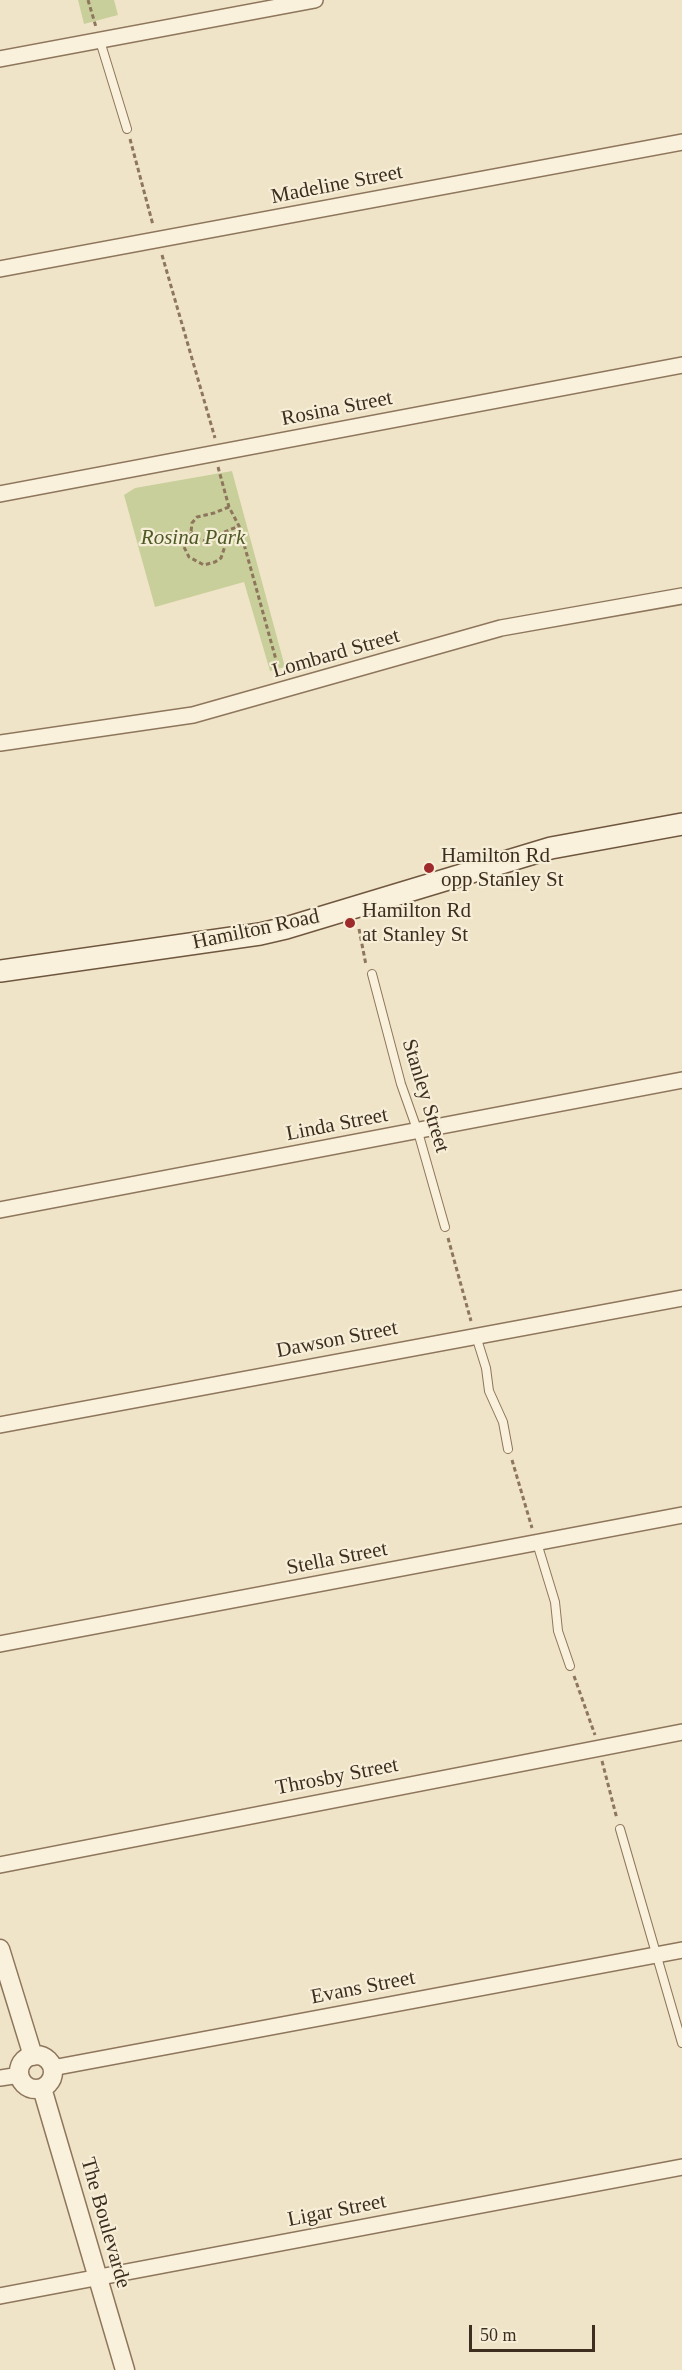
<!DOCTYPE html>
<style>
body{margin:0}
#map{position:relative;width:682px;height:2370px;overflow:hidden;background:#f0e4c8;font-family:"Times New Roman",serif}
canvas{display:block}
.scale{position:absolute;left:469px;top:2325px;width:126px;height:27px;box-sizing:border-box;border:3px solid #3d2e20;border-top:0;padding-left:8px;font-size:18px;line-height:21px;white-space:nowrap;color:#3d2e20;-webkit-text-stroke:4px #f7eed8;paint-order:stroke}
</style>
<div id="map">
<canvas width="682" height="2370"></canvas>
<div class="scale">50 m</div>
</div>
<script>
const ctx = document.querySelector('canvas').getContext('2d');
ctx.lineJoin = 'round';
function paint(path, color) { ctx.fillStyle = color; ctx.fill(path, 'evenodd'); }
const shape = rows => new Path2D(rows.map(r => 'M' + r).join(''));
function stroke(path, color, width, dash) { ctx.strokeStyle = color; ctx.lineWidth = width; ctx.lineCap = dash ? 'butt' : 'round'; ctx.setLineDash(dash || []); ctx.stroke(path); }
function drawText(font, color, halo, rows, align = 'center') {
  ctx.font = font + ' "Times New Roman",serif'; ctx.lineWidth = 4.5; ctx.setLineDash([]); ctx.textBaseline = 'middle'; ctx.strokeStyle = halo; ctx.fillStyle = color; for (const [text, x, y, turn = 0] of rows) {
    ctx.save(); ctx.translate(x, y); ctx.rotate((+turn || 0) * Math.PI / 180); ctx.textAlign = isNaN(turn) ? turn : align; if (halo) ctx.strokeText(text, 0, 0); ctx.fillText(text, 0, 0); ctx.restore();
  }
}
const green = shape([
 [78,0,114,0,118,15,84,24],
 [232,471,285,667,270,671,244,582,155,607,124,495,135,488]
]);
const path = shape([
 [88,0,96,27],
 [130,139,153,225],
 [162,255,215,438],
 [218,467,229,507,239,526,278,667],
 [229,507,214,513,197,517,192,523,191,532,185,541,184,547,189,557,204,565,215,562,221,558,225,546,222,533,239,526],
 [191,532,198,539,205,541,222,533],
 [359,929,366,965],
 [448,1238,471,1321],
 [512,1460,532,1528],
 [574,1676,595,1735],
 [602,1761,617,1819]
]);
const service = shape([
 [100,41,127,129],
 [372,974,401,1084,418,1132,445,1227],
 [476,1336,486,1368,489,1391,503,1422,508,1449],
 [537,1543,555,1602,558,1631,570,1666],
 [620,1829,682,2043]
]);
const minor = shape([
 [0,59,315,0],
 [0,269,682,142],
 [0,494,682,365],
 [0,743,193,715,501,628,682,596],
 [0,1210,682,1080],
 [0,1425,682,1298],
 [0,1644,682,1515],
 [0,1865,682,1732],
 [52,2068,682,1950],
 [0,2078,20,2075],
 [0,2296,682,2167]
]);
const tertiary = shape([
 [0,1949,33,2056],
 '19 2072a17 17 0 1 1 34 0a17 17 0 1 1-34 0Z',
 [42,2088,125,2370]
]);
const secondary = shape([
 [0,971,260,934,286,928,551,848,682,824]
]);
const markers = [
 [429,868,6,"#9e2a2b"],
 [350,923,6,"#9e2a2b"]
];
const streetNames = [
 ["Madeline Street",337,185,-11],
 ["Rosina Street",337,409,-11],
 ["Lombard Street",336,654,-16],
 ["Hamilton Road",256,930,-12],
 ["Stanley Street",425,1096,73],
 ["Linda Street",337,1125,-11],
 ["Dawson Street",337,1340,-11],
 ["Stella Street",337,1559,-11],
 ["Throsby Street",337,1777,-11],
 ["Evans Street",363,1988,-11],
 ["Ligar Street",337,2211,-11],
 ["The Boulevarde",105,2223,74]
];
const parkNames = [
 ["Rosina Park",193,538]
];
const poiNames = [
 ["Hamilton Rd",441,856],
 ["opp Stanley St",441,880],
 ["Hamilton Rd",362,911],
 ["at Stanley St",362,935]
];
paint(green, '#c9cf9b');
stroke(service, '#8d765c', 10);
stroke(minor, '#8d765c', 18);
stroke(tertiary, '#8d765c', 21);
stroke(secondary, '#6f573f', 24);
stroke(path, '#8d765c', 3, [4.5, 3]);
stroke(service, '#faf1dc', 8);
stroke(minor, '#faf1dc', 15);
stroke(tertiary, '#faf1dc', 18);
stroke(secondary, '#faf1dc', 21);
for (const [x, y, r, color] of markers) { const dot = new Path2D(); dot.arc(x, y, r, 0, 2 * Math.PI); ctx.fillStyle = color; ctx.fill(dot); stroke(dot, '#f7eed8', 2); }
drawText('21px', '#3d2e20', '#f7eed8', streetNames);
drawText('italic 21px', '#4d5a26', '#f7eed8', parkNames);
drawText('21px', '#3d2e20', '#f7eed8', poiNames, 'left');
</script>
